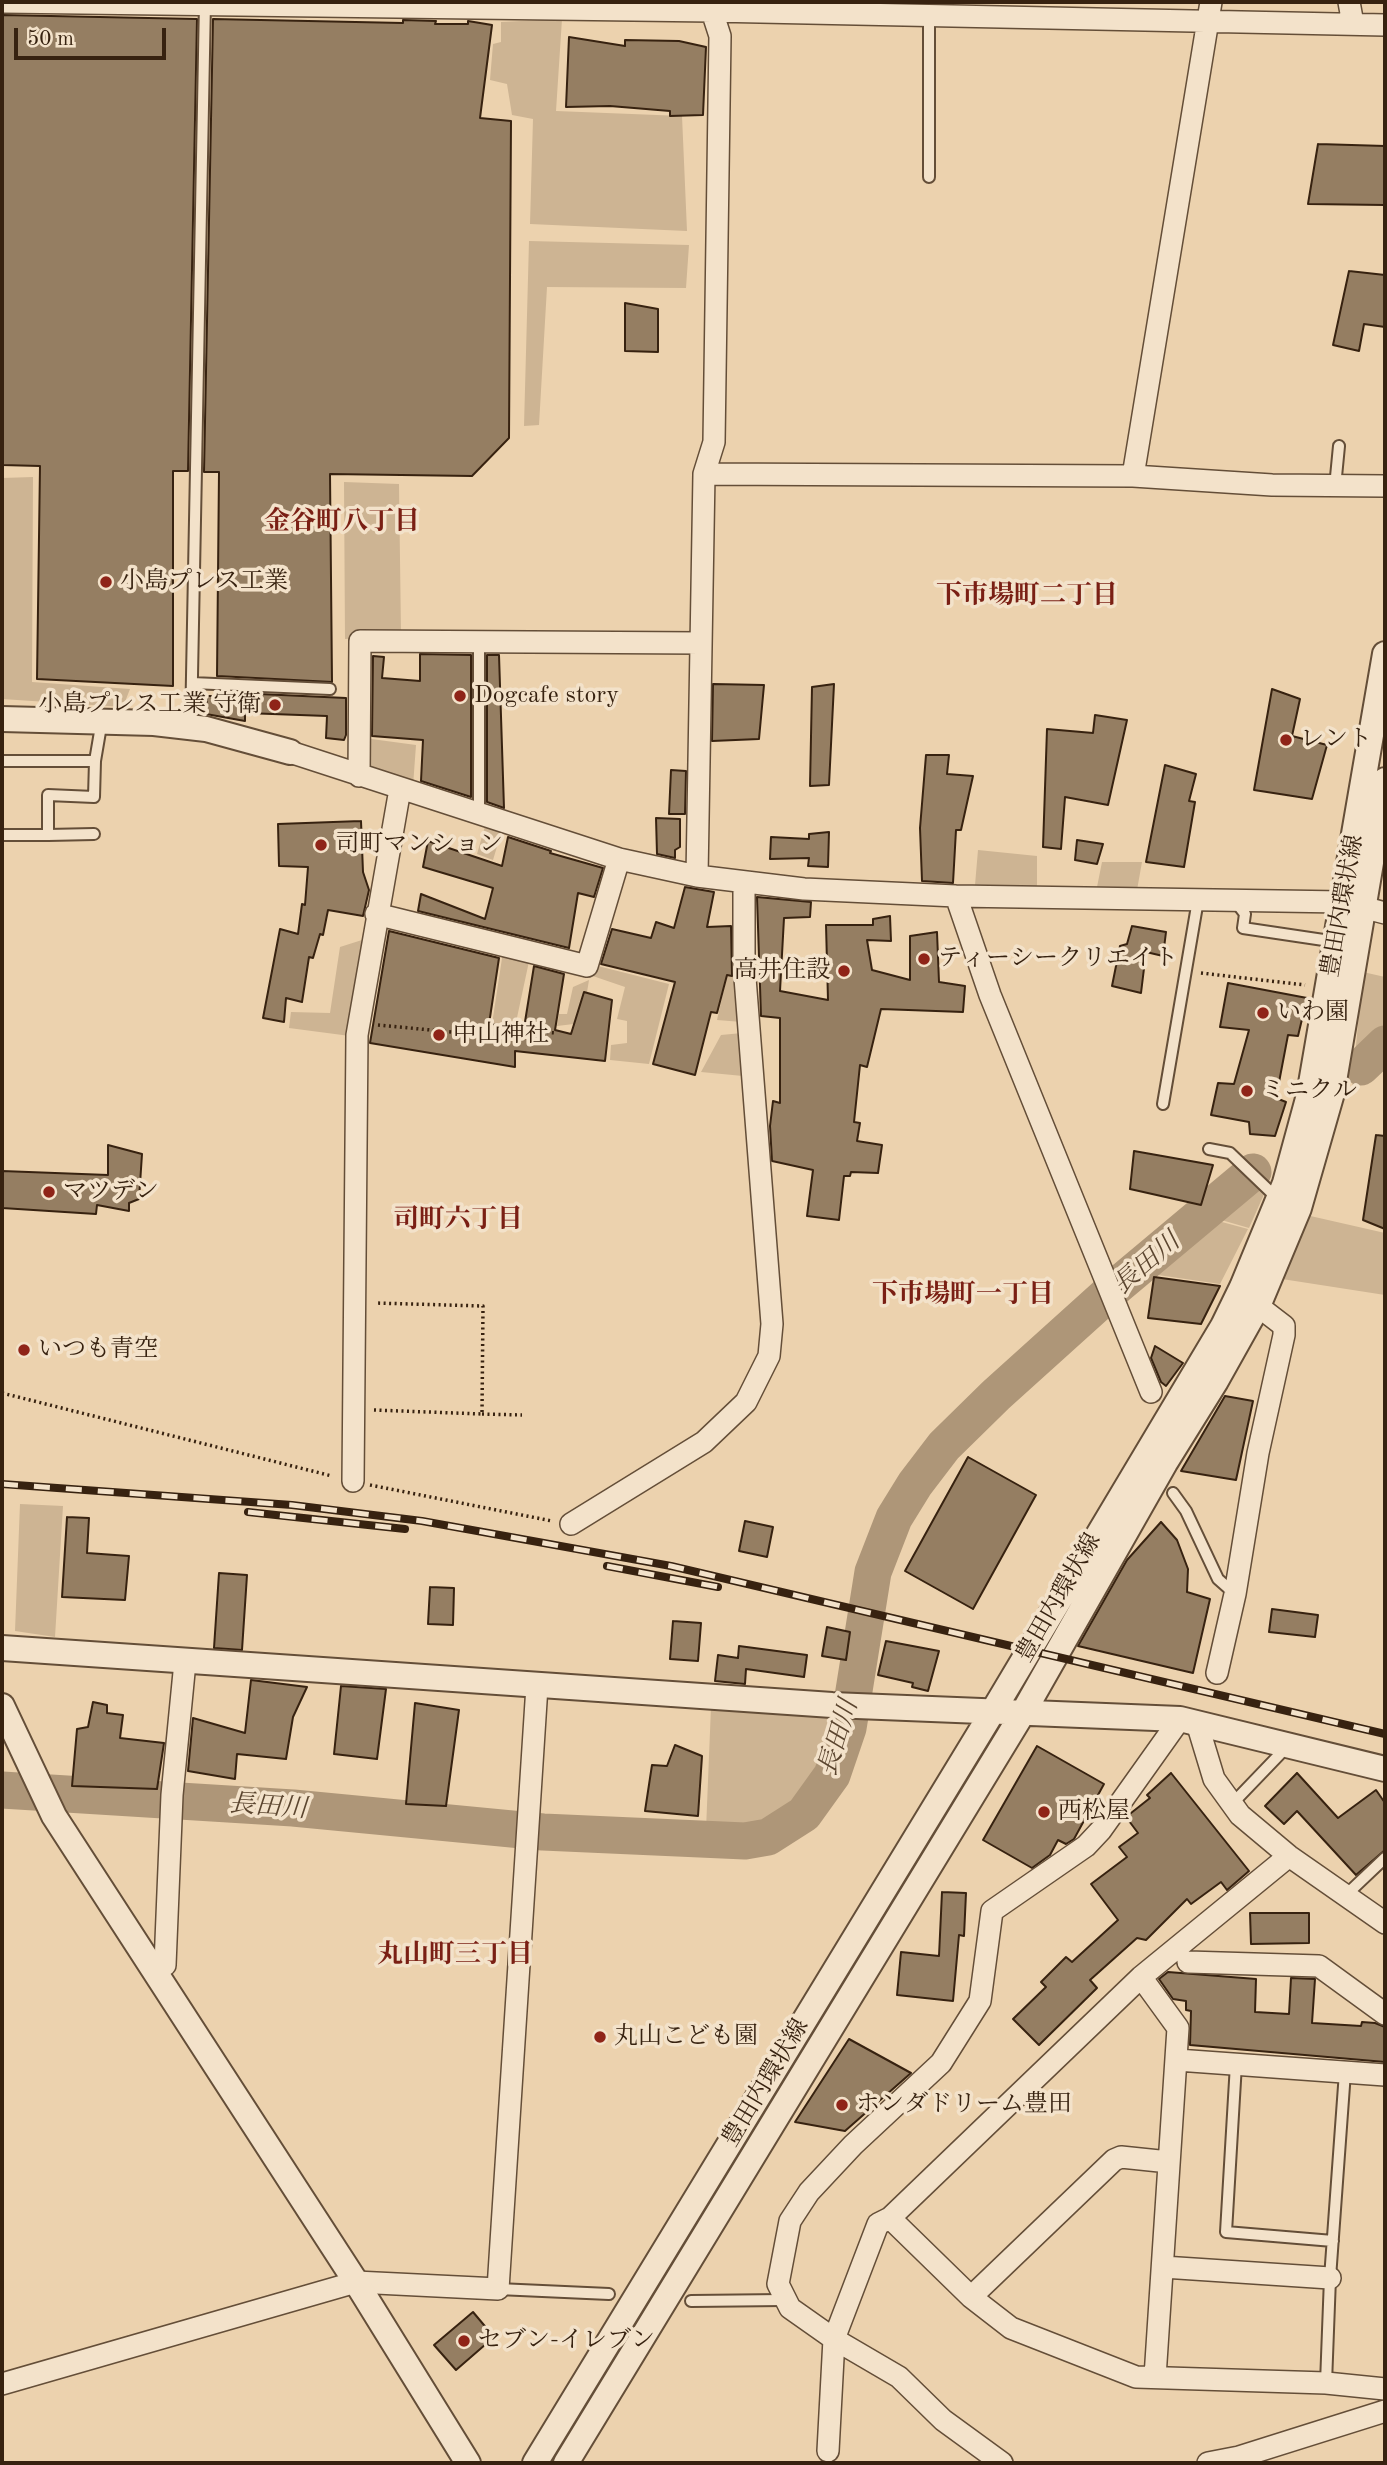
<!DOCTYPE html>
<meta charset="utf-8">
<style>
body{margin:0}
#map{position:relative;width:1387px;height:2465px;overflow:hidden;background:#ecd2ae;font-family:"Old Standard TT",serif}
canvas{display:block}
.frame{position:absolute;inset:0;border:4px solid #372210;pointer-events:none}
.scale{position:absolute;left:14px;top:28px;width:152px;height:32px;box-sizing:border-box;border:4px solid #372210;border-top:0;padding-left:9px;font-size:21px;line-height:24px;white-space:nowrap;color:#372210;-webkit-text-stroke:5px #f3e2ca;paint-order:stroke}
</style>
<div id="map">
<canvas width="1387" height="2465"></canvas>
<div class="frame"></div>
<div class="scale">50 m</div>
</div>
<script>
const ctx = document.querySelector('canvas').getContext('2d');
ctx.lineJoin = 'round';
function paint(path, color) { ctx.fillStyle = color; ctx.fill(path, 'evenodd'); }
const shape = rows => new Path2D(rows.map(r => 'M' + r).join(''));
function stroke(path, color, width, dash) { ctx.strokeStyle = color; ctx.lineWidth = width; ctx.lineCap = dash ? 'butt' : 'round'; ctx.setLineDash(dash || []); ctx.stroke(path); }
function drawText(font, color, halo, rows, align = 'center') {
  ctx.font = font + ' "Old Standard TT","Noto Serif JP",serif'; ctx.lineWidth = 7; ctx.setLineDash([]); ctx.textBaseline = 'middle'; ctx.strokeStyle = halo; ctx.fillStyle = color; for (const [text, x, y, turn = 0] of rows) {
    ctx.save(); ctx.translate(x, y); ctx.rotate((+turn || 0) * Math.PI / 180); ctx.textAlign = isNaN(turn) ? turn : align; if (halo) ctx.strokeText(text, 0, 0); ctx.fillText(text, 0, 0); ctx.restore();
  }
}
const green = shape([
 [562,19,556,111,682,116,687,231,530,224,533,119,512,115,507,84,490,80,493,44,501,42,501,22],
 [529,241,689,245,686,288,547,287,539,425,524,426],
 [33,477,32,682,130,689,123,707,2,699,2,478],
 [344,482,399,484,401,635,345,639],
 [364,738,416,745,413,786,364,770],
 [485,826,502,830,493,860,477,854],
 [978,850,1037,856,1037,891,975,885],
 [1102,862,1142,862,1137,890,1097,887],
 [362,940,350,1036,289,1028,291,1012,330,1013,340,947],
 [504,945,531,952,515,1027,492,1024],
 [594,965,669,984,649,1064,610,1060,611,1045,627,1043,627,1021,617,1019,625,987,587,974],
 [729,967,739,967,742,1022,717,1020],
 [1363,972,1385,977,1385,1055,1352,1087],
 [589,980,582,1023,557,1026,559,1014,567,1014,573,987],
 [742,1033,743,1076,701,1072,721,1035],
 [1252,1182,1265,1192,1249,1228,1211,1217],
 [1306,1215,1385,1233,1385,1295,1282,1279],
 [1207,1218,1248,1229,1220,1284,1151,1274],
 [20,1504,63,1506,55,1637,15,1631],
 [711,1707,838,1719,824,1770,790,1810,760,1831,706,1830]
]);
const river = shape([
 [1361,1067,1385,1044],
 [2,1790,293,1808,543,1832,745,1841,768,1837,804,1814,832,1775,848,1728,873,1572,894,1518,915,1484,944,1446,996,1395,1118,1285,1253,1172]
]);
const building = shape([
 [2,15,197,19,188,471,173,471,173,686,37,679,40,466,2,465,2,15],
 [213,19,403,23,403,20,436,21,435,24,468,24,468,21,492,25,480,118,511,121,509,438,472,476,330,474,332,682,217,676,219,472,204,472,213,19],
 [569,37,625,46,625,40,679,41,706,47,703,115,670,116,670,111,610,106,566,107,569,37],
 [1318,144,1385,146,1385,205,1308,204,1318,144],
 [1349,271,1385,275,1385,327,1364,324,1359,351,1333,345,1349,271],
 [625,303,658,309,658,352,625,351,625,303],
 [420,654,471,655,471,797,421,781,423,740,372,736,373,656,384,657,382,678,420,681,420,654],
 [487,655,499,655,504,808,487,802,487,655],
 [713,684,764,685,759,739,712,741,713,684],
 [834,684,829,785,810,786,812,687,834,684],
 [1272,689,1300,699,1292,736,1327,745,1312,799,1254,790,1272,689],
 [216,692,346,698,346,735,344,740,326,738,327,716,245,713,245,721,206,714,207,696,216,696,216,692],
 [1095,715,1127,720,1108,805,1065,797,1061,849,1043,847,1047,729,1093,733,1095,715],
 [926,755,949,755,947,774,973,776,961,830,956,830,953,883,922,881,920,828,926,755],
 [1165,765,1196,774,1189,801,1195,802,1184,867,1146,862,1165,765],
 [671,770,686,771,685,814,669,814,671,770],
 [656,818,680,819,680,847,675,850,675,858,657,854,656,818],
 [361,821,363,872,369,890,363,916,328,910,323,935,320,934,313,958,309,957,302,1002,286,998,284,1022,263,1018,280,929,298,934,302,904,305,905,308,867,279,866,278,824,361,821],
 [829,832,828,867,808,866,809,858,770,859,771,837,809,839,809,834,829,832],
 [508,837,551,851,550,853,603,868,594,897,578,893,569,948,418,911,421,894,485,919,493,888,423,867,428,841,502,866,508,837],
 [1077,840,1103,844,1097,864,1075,860,1077,840],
 [685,887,714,892,707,927,731,926,732,976,727,975,717,1013,711,1012,695,1075,653,1064,675,982,601,964,612,929,651,938,656,922,674,928,685,887],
 [757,897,811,902,810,917,784,918,780,991,828,1000,826,925,873,925,873,919,890,916,891,941,867,940,872,970,910,980,910,936,937,932,939,982,965,986,963,1012,881,1009,867,1067,860,1065,854,1122,860,1123,857,1141,882,1145,878,1173,851,1172,850,1176,844,1176,839,1220,807,1216,813,1170,772,1161,770,1126,773,1101,780,1103,780,1018,761,1016,757,897],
 [1132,926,1166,932,1163,956,1146,952,1141,993,1112,986,1120,946,1127,944,1132,926],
 [389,931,499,958,489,1024,524,1028,534,966,564,974,555,1030,571,1034,584,992,612,1000,605,1061,515,1051,515,1067,370,1043,389,931],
 [1228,983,1307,998,1298,1036,1288,1035,1276,1098,1286,1102,1275,1136,1250,1134,1249,1122,1211,1115,1218,1083,1234,1084,1249,1030,1220,1027,1228,983],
 [1376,1135,1385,1136,1385,1229,1363,1220,1376,1135],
 [108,1145,142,1154,139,1199,129,1203,129,1211,97,1205,96,1214,2,1208,2,1171,108,1175,108,1145],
 [1134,1151,1213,1165,1201,1205,1130,1189,1134,1151],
 [1154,1277,1220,1286,1201,1324,1148,1318,1154,1277],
 [1155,1346,1183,1363,1166,1386,1161,1382,1151,1358,1155,1346],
 [1225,1396,1253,1401,1236,1480,1181,1471,1225,1396],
 [968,1457,1036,1495,973,1609,905,1571,968,1457],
 [67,1517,89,1518,87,1553,129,1556,125,1600,62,1597,67,1517],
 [745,1521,773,1527,767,1557,739,1551,745,1521],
 [1161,1522,1177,1540,1188,1569,1187,1592,1210,1599,1193,1673,1078,1646,1127,1560,1161,1522],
 [219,1573,247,1575,242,1650,214,1648,219,1573],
 [430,1587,454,1588,453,1625,428,1624,430,1587],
 [1272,1609,1318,1615,1315,1637,1269,1632,1272,1609],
 [673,1621,701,1623,698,1661,670,1659,673,1621],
 [827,1627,850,1632,846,1660,822,1656,827,1627],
 [886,1641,939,1651,928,1691,912,1687,913,1683,878,1675,886,1641],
 [739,1646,807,1655,804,1677,746,1669,745,1684,715,1681,718,1655,738,1658,739,1646],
 [251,1680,307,1687,293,1717,286,1759,237,1754,235,1779,188,1771,193,1718,245,1733,251,1680],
 [341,1686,386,1689,377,1759,334,1754,341,1686],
 [93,1702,107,1705,107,1713,123,1715,120,1738,164,1743,157,1789,72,1786,77,1729,88,1727,93,1702],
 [415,1703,459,1710,446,1806,406,1804,415,1703],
 [675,1745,702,1756,698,1816,645,1811,652,1765,667,1766,675,1745],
 [1037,1746,1104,1784,1074,1839,1066,1844,1058,1840,1050,1855,1032,1868,983,1840,1037,1746],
 [1171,1773,1249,1871,1227,1890,1221,1882,1191,1904,1187,1899,1146,1940,1137,1938,1090,1980,1097,1988,1039,2045,1013,2019,1046,1987,1041,1982,1066,1957,1072,1962,1118,1920,1091,1884,1127,1857,1119,1847,1138,1833,1126,1817,1150,1798,1147,1795,1171,1773],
 [1297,1773,1338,1818,1376,1790,1385,1803,1385,1850,1356,1875,1297,1811,1284,1824,1265,1806,1297,1773],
 [942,1892,966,1893,964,1936,959,1935,953,2001,897,1995,901,1952,939,1956,942,1892],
 [1250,1913,1309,1913,1309,1943,1251,1944,1250,1913],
 [1168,1972,1256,1979,1255,2012,1289,2014,1291,1978,1315,1979,1312,2023,1361,2026,1362,2022,1375,2023,1385,2027,1385,2062,1190,2045,1191,2011,1186,2010,1186,2001,1173,1999,1159,1979,1168,1972],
 [849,2039,911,2073,845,2131,795,2122,849,2039],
 [473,2312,494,2337,456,2370,434,2345,473,2312]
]);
const path = shape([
 [1201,973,1305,985],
 [378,1025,515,1038,531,1031,556,1033],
 [2,1393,332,1476],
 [374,1410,482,1414,483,1306,375,1303],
 [482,1414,522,1415],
 [370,1485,552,1521]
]);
const service = shape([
 [929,177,929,16],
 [1335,487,1339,446],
 [479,642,479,812],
 [192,683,330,689],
 [191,727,205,2],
 [2,761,95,761,102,720],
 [94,834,48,835,48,795,94,797,95,761],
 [2,835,48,835],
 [1235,901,1245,914,1243,928,1337,942],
 [1163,1104,1198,900],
 [1209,1149,1230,1153,1278,1199],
 [1173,1493,1186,1511,1218,1579,1235,1594],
 [1231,1805,1280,1754],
 [1346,1895,1385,1858],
 [1236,2064,1226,2232,1333,2241],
 [498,2289,609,2294],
 [691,2301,783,2300],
 [1326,2383,1330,2278,1345,2072]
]);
const minor = shape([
 [2,2,712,11,1385,25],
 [1349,2,1353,24],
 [704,474,1133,476,1272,485,1385,486],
 [1133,476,1211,2],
 [290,752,619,859,697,876,804,889,956,896,1343,902,1385,913],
 [359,776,360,641,701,643],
 [697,876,704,474,714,442,720,36,709,2],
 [956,896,990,995,1151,1392],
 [376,914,587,966,619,859],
 [353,1481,357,1035,400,789],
 [571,1524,704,1442,746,1402,769,1356,772,1324,744,965,744,882],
 [1217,1673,1235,1594,1258,1453,1284,1335,1284,1326,1258,1306],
 [1197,1723,1214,1779,1240,1815,1289,1856,1385,1923],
 [1289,1856,1141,1977,890,2218,971,2297,1011,2328,1136,2377,1326,2383,1385,2389],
 [1188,1962,1319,1966,1385,2014],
 [155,1971,165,1965,172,1795,185,1662],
 [1141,1977,1178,2028,1155,2377],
 [1177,2060,1385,2075],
 [1163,2267,1330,2278],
 [971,2297,1114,2160,1121,2157,1169,2162],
 [2,2384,356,2282,498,2289,537,1686],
 [828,2451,834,2339,878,2224,890,2218],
 [1002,2463,943,2420,899,2377,834,2339,790,2308,778,2284,790,2221,809,2192,853,2145,941,2063,980,2001,992,1911,1086,1846,1101,1830,1180,1719],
 [1208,2463,1239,2457,1385,2411]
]);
const tertiary = shape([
 [2,719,154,723,206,729,290,752],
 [2,1648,832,1705,1180,1719,1385,1769],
 [2,1706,54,1816,356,2282,468,2463],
 [535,2463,993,1711,1223,1326,1242,1287,1285,1183,1309,1095,1385,654],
 [566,2463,1024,1711,1165,1463,1216,1381,1258,1306,1299,1208,1332,1093,1385,780]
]);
const rail = shape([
 [2,1484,292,1505,422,1521,671,1566,1385,1734],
 [248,1512,405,1529],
 [607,1566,718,1587]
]);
const markers = [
 [106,582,7,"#8f2418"],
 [460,696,7,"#8f2418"],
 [275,705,7,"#8f2418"],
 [1286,740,7,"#8f2418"],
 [321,845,7,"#8f2418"],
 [924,959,7,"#8f2418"],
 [844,971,7,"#8f2418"],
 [1263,1013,7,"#8f2418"],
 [439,1035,7,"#8f2418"],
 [1247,1091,7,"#8f2418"],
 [49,1192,7,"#8f2418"],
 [24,1350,7,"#8f2418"],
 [1044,1812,7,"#8f2418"],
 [600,2037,7,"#8f2418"],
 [842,2105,7,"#8f2418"],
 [464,2341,7,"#8f2418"]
];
const poiNames = [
 ["小島プレス工業",120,582],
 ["Dogcafe story",474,696],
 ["小島プレス工業 守衛",261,705,"right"],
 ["レント",1300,740],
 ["司町マンション",335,845],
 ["ティーシークリエイト",938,959],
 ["高井住設",830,971,"right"],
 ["いわ園",1277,1013],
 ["中山神社",453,1035],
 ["ミニクル",1261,1091],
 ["マツデン",63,1192],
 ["いつも青空",38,1350],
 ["西松屋",1058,1812],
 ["丸山こども園",614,2037],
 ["ホンダドリーム豊田",856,2105],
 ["セブン-イレブン",478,2341]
];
const streetNames = [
 ["豊田内環状線",1343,906,-80],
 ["豊田内環状線",1059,1598,-60],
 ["豊田内環状線",766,2083,-59]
];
const neighbourhoodNames = [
 ["金谷町八丁目",342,522],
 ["下市場町二丁目",1027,596],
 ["司町六丁目",458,1220],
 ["下市場町一丁目",963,1295],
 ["丸山町三丁目",455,1955]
];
const waterNames = [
 ["長田川",1147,1264,-41],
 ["長田川",839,1738,-73],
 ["長田川",268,1807,4]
];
paint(green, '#cdb493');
stroke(river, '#ae9678', 37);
paint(building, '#957e62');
stroke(building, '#372210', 2);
stroke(service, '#644e38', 14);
stroke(minor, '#644e38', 24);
stroke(tertiary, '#644e38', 28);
stroke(path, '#372210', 3.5, [2, 3.5]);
stroke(service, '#f3e2ca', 10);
stroke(minor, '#f3e2ca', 21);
stroke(tertiary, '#f3e2ca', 24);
stroke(rail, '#372210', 8);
stroke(rail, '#f3e2ca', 5, [16]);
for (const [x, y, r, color] of markers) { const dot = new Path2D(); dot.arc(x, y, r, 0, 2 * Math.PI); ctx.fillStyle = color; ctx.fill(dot); stroke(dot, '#f3e2ca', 2.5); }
drawText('24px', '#372210', '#f3e2ca', poiNames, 'left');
drawText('24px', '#372210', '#f3e2ca', streetNames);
drawText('bold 26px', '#7a1f14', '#f3e2ca', neighbourhoodNames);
drawText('italic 26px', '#5b452f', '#f3e2ca', waterNames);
</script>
